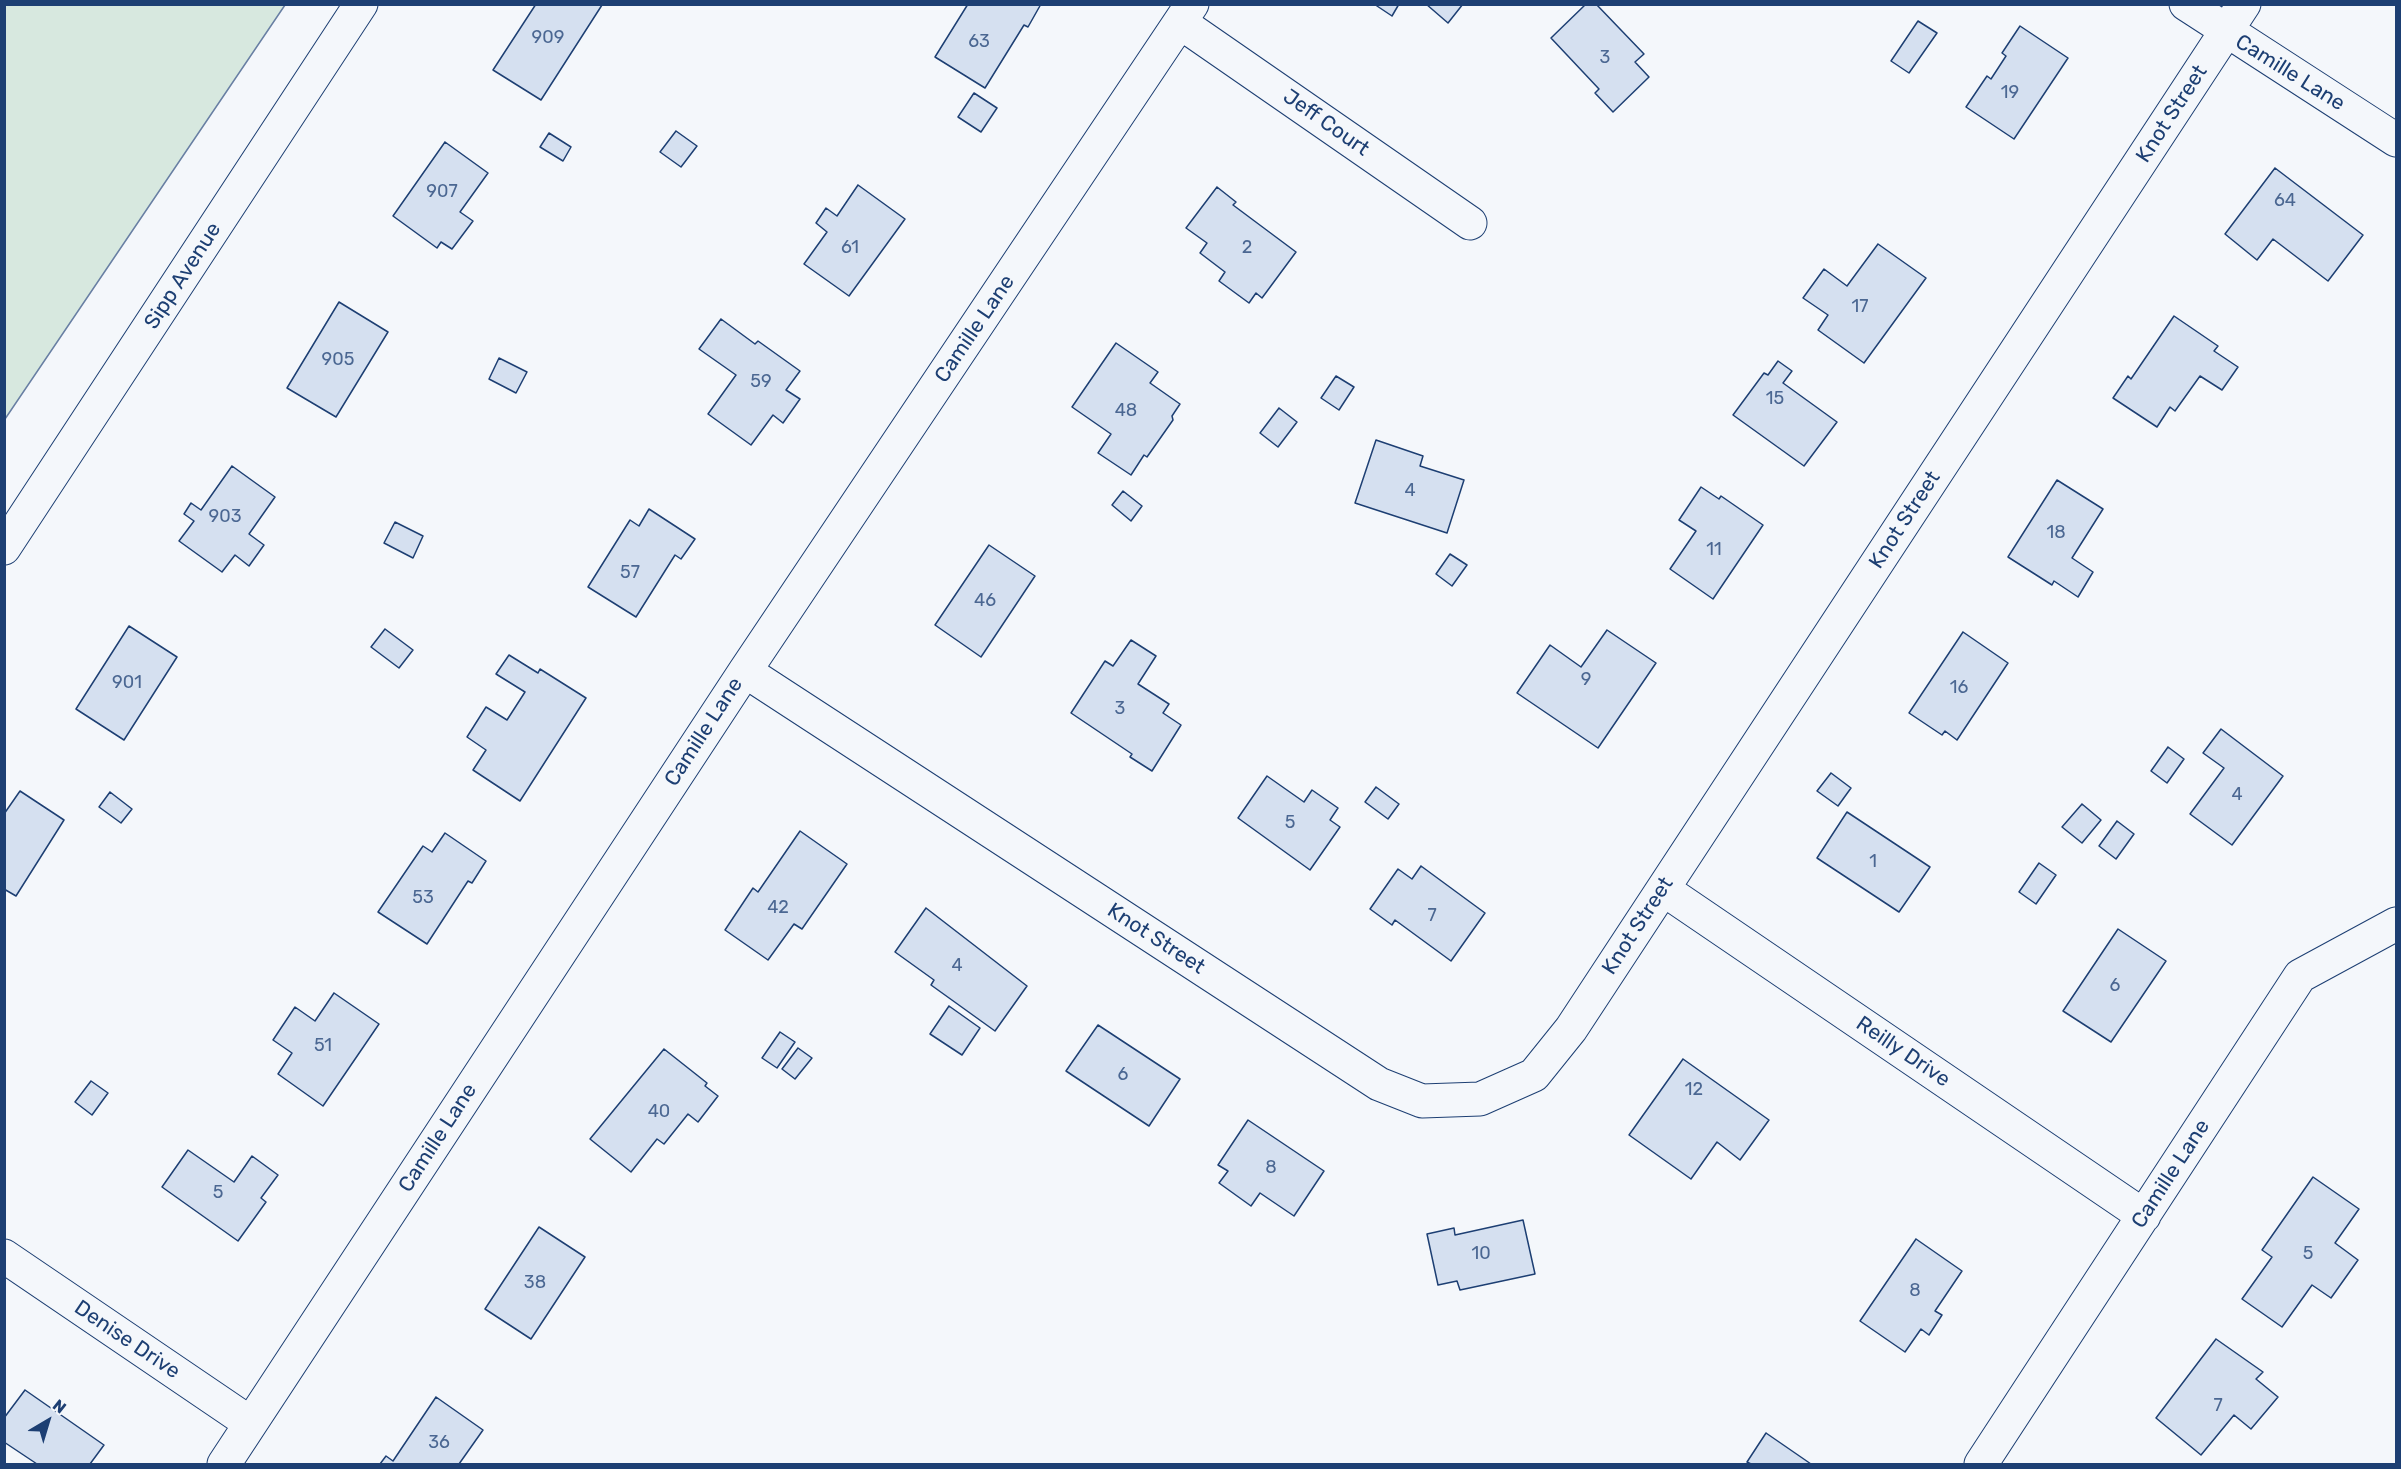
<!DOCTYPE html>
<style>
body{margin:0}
#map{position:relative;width:2401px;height:1469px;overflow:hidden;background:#f4f7fb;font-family:Rubik,sans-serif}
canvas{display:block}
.frame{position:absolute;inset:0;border:6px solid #1d3f73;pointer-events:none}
.north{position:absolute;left:18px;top:1391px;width:60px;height:60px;-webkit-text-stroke:4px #f4f7fb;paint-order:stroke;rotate:38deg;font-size:16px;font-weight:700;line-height:24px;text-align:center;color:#1d3f73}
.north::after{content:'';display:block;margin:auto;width:21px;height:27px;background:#1d3f73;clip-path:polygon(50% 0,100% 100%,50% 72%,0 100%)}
</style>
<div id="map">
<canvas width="2401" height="1469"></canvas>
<div class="frame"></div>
<div class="north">N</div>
</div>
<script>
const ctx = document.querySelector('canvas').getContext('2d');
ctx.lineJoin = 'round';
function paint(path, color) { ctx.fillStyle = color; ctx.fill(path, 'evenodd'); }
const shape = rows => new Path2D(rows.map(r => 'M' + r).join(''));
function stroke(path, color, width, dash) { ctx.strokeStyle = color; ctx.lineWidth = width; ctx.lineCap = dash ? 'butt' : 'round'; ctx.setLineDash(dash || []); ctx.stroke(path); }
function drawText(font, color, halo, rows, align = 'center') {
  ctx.font = font + ' Rubik,sans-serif'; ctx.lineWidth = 4.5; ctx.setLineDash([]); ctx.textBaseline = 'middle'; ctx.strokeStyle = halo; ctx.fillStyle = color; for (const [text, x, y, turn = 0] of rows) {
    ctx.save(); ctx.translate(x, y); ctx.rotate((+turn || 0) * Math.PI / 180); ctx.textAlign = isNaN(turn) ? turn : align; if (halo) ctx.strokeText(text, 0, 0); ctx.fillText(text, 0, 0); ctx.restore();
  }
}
const green = shape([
 [5,4,285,5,5,419,4,5,5,4]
]);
const building = shape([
 [536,4,602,5,541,100,493,70,536,4],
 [968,4,1041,4,1028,27,1024,25,985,88,935,57,968,4],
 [1374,4,1399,4,1392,16,1374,4],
 [1426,4,1463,4,1448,23,1426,4],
 [1586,4,1596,4,1644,54,1635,62,1649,77,1613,112,1595,93,1599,89,1551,38,1586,4],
 [1918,21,1937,33,1909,73,1891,61,1918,21],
 [2020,26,2068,58,2014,139,1966,107,1987,76,1991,79,2006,56,2002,53,2020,26],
 [974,93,997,108,981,132,958,117,974,93],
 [676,131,697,146,681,167,660,152,676,131],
 [549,133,571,147,563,161,540,147,549,133],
 [445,142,488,173,460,212,473,221,452,249,441,242,437,248,393,216,445,142],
 [2275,168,2363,235,2328,281,2273,239,2257,260,2225,234,2275,168],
 [858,185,905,219,849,296,804,264,827,232,816,223,826,208,837,216,858,185],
 [1217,187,1236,202,1233,205,1296,252,1262,298,1256,293,1249,303,1219,281,1225,272,1200,253,1207,243,1186,228,1217,187],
 [1878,244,1926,278,1864,363,1818,330,1828,315,1803,298,1824,269,1847,286,1878,244],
 [339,302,388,332,336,417,287,388,339,302],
 [2174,316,2218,346,2214,351,2238,367,2222,390,2200,376,2175,411,2170,407,2157,427,2113,398,2128,376,2131,379,2174,316],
 [721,319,755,344,758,341,800,371,786,390,800,399,783,423,773,415,751,445,708,414,736,375,699,349,721,319],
 [1116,343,1158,372,1150,383,1180,404,1172,416,1173,420,1147,457,1144,455,1131,475,1098,453,1111,434,1072,407,1116,343],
 [499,358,527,372,516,393,489,379,499,358],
 [1778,361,1792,371,1783,383,1837,422,1804,466,1733,415,1764,373,1768,375,1778,361],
 [1336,376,1354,387,1339,410,1321,398,1336,376],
 [1279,408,1297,422,1278,447,1260,433,1279,408],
 [1376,440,1423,456,1420,466,1464,480,1447,533,1355,503,1376,440],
 [232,466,275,497,249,534,264,545,249,566,235,555,222,572,179,541,194,521,184,514,191,503,201,510,232,466],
 [2057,480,2103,509,2072,558,2093,572,2078,597,2054,581,2052,585,2008,557,2057,480],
 [1701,487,1719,499,1721,496,1763,525,1713,599,1670,569,1696,531,1679,520,1701,487],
 [1123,491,1142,506,1131,521,1112,505,1123,491],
 [649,509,695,539,681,559,675,555,636,617,588,587,630,520,639,526,649,509],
 [395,522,423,536,413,558,384,543,395,522],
 [989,545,1035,576,981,657,935,625,989,545],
 [1450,554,1467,565,1452,586,1436,574,1450,554],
 [129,626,177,657,124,740,76,709,129,626],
 [385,629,413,650,399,668,371,647,385,629],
 [1607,630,1656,663,1598,748,1517,693,1550,645,1581,667,1607,630],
 [1963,632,2008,663,1957,740,1945,731,1942,735,1909,713,1963,632],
 [1131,640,1156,656,1138,684,1169,704,1163,713,1181,725,1152,771,1130,757,1132,754,1071,713,1105,661,1113,666,1131,640],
 [509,655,538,673,540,669,586,698,520,801,473,770,486,750,467,737,486,707,507,720,525,692,496,674,509,655],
 [2221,729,2283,776,2232,845,2190,814,2224,768,2203,753,2221,729],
 [2168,747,2184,759,2167,783,2151,771,2168,747],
 [1831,773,1851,788,1838,806,1817,791,1831,773],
 [1267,776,1304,802,1312,790,1338,808,1330,820,1340,827,1310,870,1238,818,1267,776],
 [1376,787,1399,804,1388,819,1365,802,1376,787],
 [20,791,64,820,16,896,4,889,4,814,20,791],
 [110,792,132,809,121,823,99,807,110,792],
 [2082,804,2101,820,2082,843,2062,827,2082,804],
 [1847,812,1930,867,1899,912,1817,858,1847,812],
 [2117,821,2134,834,2116,859,2099,846,2117,821],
 [800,831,847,864,802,929,794,924,768,960,725,930,753,888,758,892,800,831],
 [445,833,486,861,472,883,468,881,427,944,378,912,423,846,432,852,445,833],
 [2039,863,2056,875,2036,904,2019,892,2039,863],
 [1421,866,1485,913,1451,961,1395,920,1392,925,1370,909,1398,869,1412,879,1421,866],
 [926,908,1027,986,995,1031,931,985,934,980,895,952,926,908],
 [2118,929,2166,961,2111,1042,2063,1011,2118,929],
 [334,993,379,1024,323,1106,278,1074,292,1053,273,1040,295,1007,315,1021,334,993],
 [949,1006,980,1028,962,1055,930,1034,949,1006],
 [1098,1025,1180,1079,1149,1126,1066,1071,1098,1025],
 [780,1032,795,1042,777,1068,762,1058,780,1032],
 [798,1048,812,1058,795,1079,782,1069,798,1048],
 [664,1049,707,1083,705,1086,718,1096,698,1122,688,1114,664,1144,657,1139,631,1172,590,1139,664,1049],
 [1683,1059,1769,1120,1740,1160,1717,1142,1691,1179,1629,1135,1683,1059],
 [91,1081,108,1093,92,1115,75,1102,91,1081],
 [1248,1120,1324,1171,1294,1216,1260,1193,1251,1206,1219,1183,1228,1171,1218,1165,1248,1120],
 [188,1150,234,1182,252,1156,278,1175,261,1198,266,1202,238,1241,162,1187,188,1150],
 [2313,1177,2359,1209,2335,1243,2358,1260,2331,1298,2312,1285,2282,1327,2242,1299,2272,1257,2262,1250,2313,1177],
 [1523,1220,1535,1274,1460,1290,1457,1281,1438,1285,1427,1234,1454,1228,1455,1235,1523,1220],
 [539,1227,585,1257,531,1339,485,1309,539,1227],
 [1916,1239,1962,1271,1935,1311,1942,1315,1929,1335,1921,1329,1905,1352,1860,1321,1916,1239],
 [2216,1339,2263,1372,2256,1379,2278,1397,2251,1429,2234,1415,2201,1455,2156,1418,2216,1339],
 [25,1390,104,1445,90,1464,37,1464,4,1442,4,1418,25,1390],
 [436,1397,483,1430,459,1464,380,1464,386,1456,393,1461,436,1397],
 [1766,1433,1811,1464,1751,1464,1747,1462,1766,1433]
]);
const minor = shape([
 [2186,4,2396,140],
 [1181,23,1470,223],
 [4,548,361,4],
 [745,671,1379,1084,1422,1101,1480,1099,1534,1075,1571,1029,2244,4],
 [1663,889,2144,1216],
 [4,1256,250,1423],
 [224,1464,745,671,1192,4],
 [1981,1464,2300,976,2396,924]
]);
const numberNames = [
 ["909",548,38],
 ["63",979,42],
 ["3",1605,58],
 ["19",2010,93],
 ["907",442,192],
 ["64",2285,201],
 ["61",850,248],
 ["2",1247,248],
 ["17",1860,307],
 ["905",338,360],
 ["59",761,382],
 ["15",1775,399],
 ["48",1126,411],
 ["4",1410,491],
 ["903",225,517],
 ["18",2056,533],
 ["11",1714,550],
 ["57",630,573],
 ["46",985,601],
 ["9",1586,680],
 ["901",127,683],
 ["16",1959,688],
 ["3",1120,709],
 ["4",2237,795],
 ["5",1290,823],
 ["1",1873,862],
 ["53",423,898],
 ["42",778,908],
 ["7",1432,916],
 ["4",957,966],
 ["6",2115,986],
 ["51",323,1046],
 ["6",1123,1075],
 ["12",1694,1090],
 ["40",659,1112],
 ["8",1271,1168],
 ["5",218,1193],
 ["10",1481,1254],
 ["5",2308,1254],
 ["38",535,1283],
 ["8",1915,1291],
 ["7",2218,1406],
 ["36",439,1443]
];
const streetNames = [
 ["Camille Lane",2290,73,32],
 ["Knot Street",2172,114,-57],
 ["Jeff Court",1326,123,35],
 ["Sipp Avenue",183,276,-57],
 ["Camille Lane",975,329,-56],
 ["Knot Street",1905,520,-57],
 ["Camille Lane",704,732,-57],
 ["Knot Street",1638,926,-57],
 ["Knot Street",1156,939,33],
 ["Reilly Drive",1903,1052,34],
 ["Camille Lane",438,1138,-57],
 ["Camille Lane",2171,1174,-57],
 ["Denise Drive",127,1340,34]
];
paint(green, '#d7e8df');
stroke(green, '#687fa3', 1.5);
paint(building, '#d5e0f0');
stroke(building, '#1d3f73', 1.5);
stroke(minor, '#1d3f73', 35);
stroke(minor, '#f4f7fb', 33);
drawText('18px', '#4b6792', null, numberNames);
drawText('21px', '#1d3f73', '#f4f7fb', streetNames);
</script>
